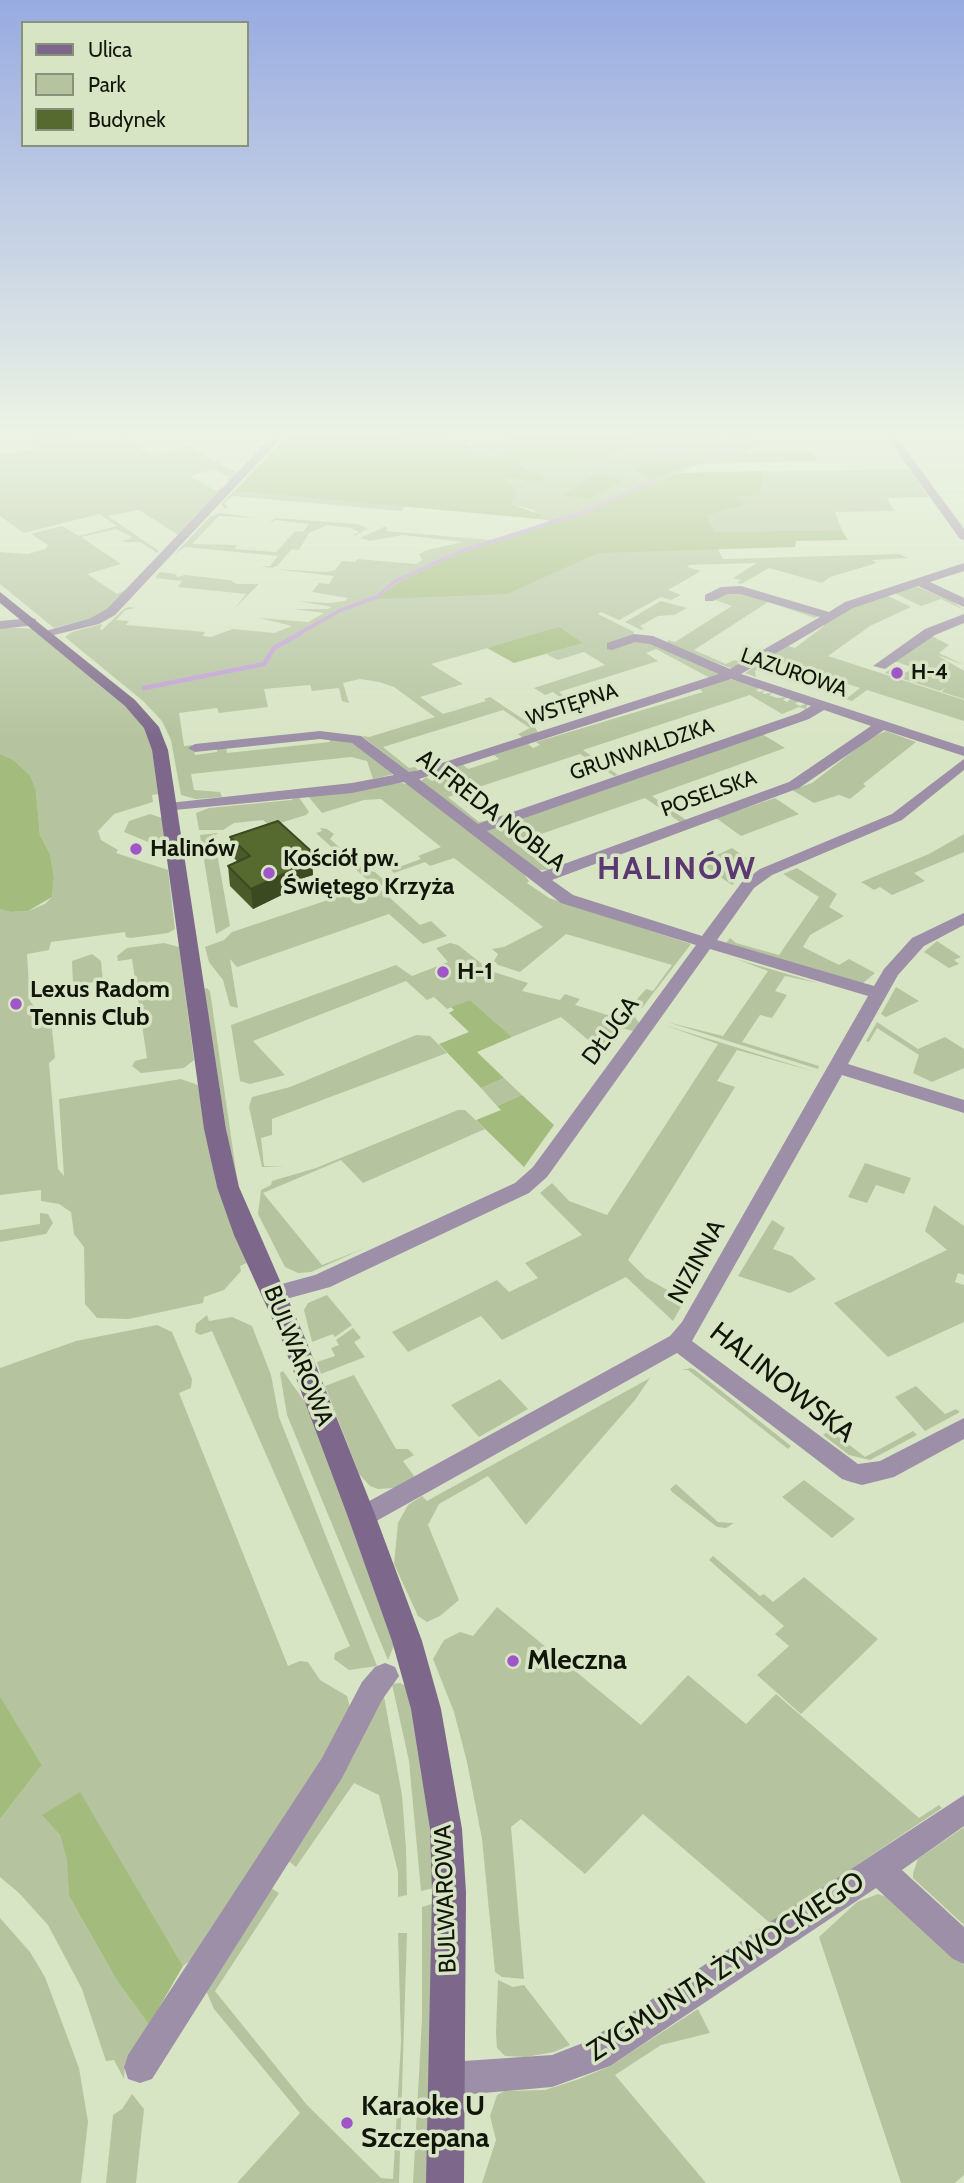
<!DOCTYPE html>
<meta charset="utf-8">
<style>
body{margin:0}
#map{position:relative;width:964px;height:2183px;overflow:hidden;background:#d8e5c5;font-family:Cabin,sans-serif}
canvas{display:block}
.legend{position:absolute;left:21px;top:21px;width:228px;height:126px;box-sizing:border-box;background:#d8e5c5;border:2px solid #88927a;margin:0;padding:9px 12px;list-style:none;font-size:21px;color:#11150a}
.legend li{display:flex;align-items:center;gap:14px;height:35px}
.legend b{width:35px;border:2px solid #88927a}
</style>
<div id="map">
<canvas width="964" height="2183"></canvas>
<ul class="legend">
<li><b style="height:9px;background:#7d688b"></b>Ulica</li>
<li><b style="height:19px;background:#b5c49f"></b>Park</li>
<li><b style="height:19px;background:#566a30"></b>Budynek</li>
</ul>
</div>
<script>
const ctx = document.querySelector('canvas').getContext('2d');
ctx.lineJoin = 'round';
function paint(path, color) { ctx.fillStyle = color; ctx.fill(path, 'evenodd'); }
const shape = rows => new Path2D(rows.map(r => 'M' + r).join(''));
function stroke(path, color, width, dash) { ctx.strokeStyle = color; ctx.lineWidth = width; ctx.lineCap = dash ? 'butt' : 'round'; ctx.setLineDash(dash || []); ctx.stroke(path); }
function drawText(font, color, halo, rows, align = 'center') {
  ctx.font = font + ' Cabin,sans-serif'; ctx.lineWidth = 7; ctx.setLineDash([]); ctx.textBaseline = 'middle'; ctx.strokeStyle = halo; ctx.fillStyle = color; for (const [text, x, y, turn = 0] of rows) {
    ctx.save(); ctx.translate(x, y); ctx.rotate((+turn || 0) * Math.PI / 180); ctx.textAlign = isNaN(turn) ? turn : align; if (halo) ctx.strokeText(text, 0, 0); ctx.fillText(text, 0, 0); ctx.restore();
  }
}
const green = shape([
 [16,432,67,432,89,445,120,438,111,432,161,432,127,441,153,456,186,447,179,442,238,473,231,481,226,481,229,477,214,469,190,476,216,491,220,487,223,489,178,535,139,510,108,516,159,551,157,553,140,542,122,542,132,537,116,529,81,537,121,564,87,574,117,594,126,590,102,615,54,628,0,584,0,552,28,554,45,549,48,545,31,534,62,526,79,536,117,526,99,514,24,533,0,516,0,453,8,455,40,447],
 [291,432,237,491,405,506,401,511,232,496,224,504,228,507,225,509,221,504],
 [350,432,434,432,468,440,465,445],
 [650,432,663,432,666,445,664,452,689,453,724,437,728,432,757,432,755,442,766,442,742,453,811,451,817,461,699,464,680,473,909,469,929,497,887,498,894,511,835,512,842,530,729,532,718,549,723,559,899,554,908,558,872,560,877,563,830,577,822,583,769,568,741,584,737,583,741,580,733,578,757,563,689,565,687,567,701,571,668,590,681,595,671,600,661,597,619,620,601,612,598,614,634,632,632,641,650,642,720,674,710,678,656,649,646,653,658,661,559,692,564,696,560,697,553,692,545,695,534,688,605,665,584,652,558,660,546,654,582,643,559,628,431,664,463,684,420,697,443,714,486,701,484,699,490,697,535,727,538,733,523,738,518,734,530,728,503,710,383,747,409,768,415,767,418,770,410,773,362,736,369,737,435,717,394,687,379,682,360,679,343,683,349,703,342,701,339,688,312,691,310,685,264,689,268,707,219,713,217,708,179,713,184,746,193,745,195,755,217,752,217,748,226,747,227,753,330,742,329,737,347,739,394,774,373,779,367,761,351,757,191,774,194,790,220,792,222,797,196,799,181,795,171,740,162,721,143,701,65,637,72,632,102,624,100,629,102,630,124,609,129,607,135,608,125,610,116,620,129,621,126,625,205,632,203,636,211,637,233,629,274,633,292,626,259,618,308,622,324,613,293,609,328,609,332,607,298,601,329,603,345,601,348,598,312,592,319,583,329,584,334,576,274,569,326,572,335,570,342,561,355,562,358,559,416,564,422,560,419,554,427,550,463,542,403,535,370,541,360,538,386,526,387,531,491,540,551,521,538,519,541,516,533,510,510,504,504,479,524,481,530,470,518,464,523,460,567,463],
 [488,438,510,439,500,456,469,453,474,447,471,443],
 [221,513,256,518,219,516,192,544,237,545,235,549,276,552,295,531,303,532,309,524,276,520,268,523,276,518,356,524,368,528,355,536,353,535,359,532,351,528,327,525,309,533,299,550,292,549,277,566,272,568,260,566,270,566,278,556,185,547,174,555,211,516],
 [160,572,175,574,177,577,185,575,230,580,237,584,259,584,235,608,246,594,178,587,182,581,155,578],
 [913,585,952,601,964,610,941,599,921,606,892,592],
 [728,593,741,594,819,616,815,618,768,602,694,650,726,664,734,660,745,663,733,669,667,643,668,640,675,642,732,606,712,599],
 [884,594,911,607,870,626,828,656,964,700,964,721,867,690,852,701,846,699,860,688,773,660,755,671,756,677,745,673,788,646,795,648,824,626,821,624,849,608],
 [661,601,687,608,674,615,658,616,640,626,644,629,641,630,625,622],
 [0,627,33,629,129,709,144,727,152,749,158,794,152,795,153,802,114,814,98,831,101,840,118,850,116,853,168,870,175,929,168,933,131,938,126,937,125,932,51,942,49,950,27,954,30,1001,52,1029,55,1058,49,1063,58,1169,64,1176,59,1099,181,1079,198,1085,216,1184,247,1263,240,1266,241,1271,224,1290,204,1297,203,1303,129,1319,97,1318,85,1304,84,1247,74,1234,71,1212,59,1204,41,1201,41,1190,0,1195,0,909,10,912,28,911,45,904,52,897,54,877,50,854,40,835,36,791,12,759,0,754],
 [930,635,949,645,939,653,964,665,937,655,964,671,964,699,942,692,945,688,940,691,903,679,906,675,901,678,885,673,893,667,902,670,891,673,899,676,914,668,894,661],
 [729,679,760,687,756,691,760,692,766,690,762,693,765,694,774,692,769,695,777,698,787,697,783,700,787,702,792,698,799,701,795,704,800,706,808,703,806,709,799,707,782,714,750,695,583,750,618,775,614,776,580,754,448,797,479,822,488,820,485,824,477,824,421,781,426,777,432,781,437,779,432,775,463,765,468,769,499,759,494,755,528,744,533,748,540,745,536,742,703,692,700,689],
 [886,731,916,742,863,784,866,786,850,799,839,795,814,803,792,790,812,783,870,738],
 [762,734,785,748,652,796,686,820,680,822,645,798,515,843,550,870,533,870,486,831],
 [400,783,408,784,522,872,529,881,527,883,549,898,691,944,642,1008,631,1006,646,989,653,991,672,965,566,934,520,972,498,965,494,961,498,954,492,949,504,947,543,927,454,858,430,866,425,862,394,873,391,870,421,859,418,856,441,847,381,799,364,800,322,813,307,795],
 [298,796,309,812,306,815,277,824,269,825,263,820,234,823,223,830,199,830,196,813,209,808,291,800],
 [775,798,799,814,741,836,716,818],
 [150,814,162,818,165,849,124,832,129,821],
 [320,828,327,829,334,834,330,839,365,870,375,872,387,883,377,887,384,893,395,890,398,893,389,897,420,925,431,921,447,936,423,944,389,914,237,967,230,959,238,1008,230,1006,223,980,209,962,205,947,224,940,232,932,373,885,316,833,322,831],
 [218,833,214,836,230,926,216,934,200,835],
 [964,834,964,852,914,873,925,881,892,895,880,887,874,890,861,882,929,854],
 [732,848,757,865,745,873,738,868,732,871,740,877,732,885,700,863],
 [797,868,837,894,829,907,844,916,810,935,803,947,839,965,849,959,875,973,862,984,726,943,730,938,736,943,779,955,819,897,783,874],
 [937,941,961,957,954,960,959,964,949,968,924,952],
 [164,943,179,947,194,1060,184,1068,141,1073,132,1066,135,1061,147,1058,132,959,118,961,117,956,127,948],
 [450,943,458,945,491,971,528,983,522,991,560,1000,565,994,580,999,575,1005,611,1016,616,1010,635,1017,639,1023,633,1031,622,1028,606,1055,561,1017,512,1037,470,1000,447,1009,434,997,427,1000,406,981,253,1041,285,1075,250,1084,240,1081,231,1025,396,965,412,976,448,962,436,948],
 [92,954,101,961,103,981,73,985,72,961],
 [736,959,818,983,785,976,775,991,787,995,772,1018,760,1015,742,1042,819,1066,818,1069,667,1022,723,1036,768,971],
 [896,987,919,1001,886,1017,881,1014],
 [207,988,210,991,237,1178,228,1140,204,989],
 [877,1022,918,1049,945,1037,964,1049,964,1068,932,1082,913,1073,919,1055,877,1028,869,1042,866,1041],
 [664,1025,816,1072,737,1050,717,1081,735,1087,628,1260,646,1278,685,1300,673,1321,626,1277,502,1340,481,1316,408,1352,392,1332,497,1280,509,1292,538,1278,525,1263,582,1235,540,1193,552,1183,569,1201,607,1215,718,1044],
 [416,1035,430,1036,447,1053,272,1119,272,1135,261,1138,264,1166,286,1166,262,1167,249,1107,252,1097,290,1087],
 [504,1078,522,1095,497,1106,481,1088],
 [458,1110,465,1110,485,1129,363,1183,341,1160,263,1193,322,1265,367,1247,311,1272,298,1273,285,1267,258,1214,261,1190,271,1185,272,1181,316,1168],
 [865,1163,911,1178,904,1194,876,1185,867,1203,848,1197],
 [934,1205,964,1226,964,1275,958,1273,955,1282,964,1285,964,1322,888,1357,834,1303,947,1250,925,1231],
 [40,1213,48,1214,53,1223,46,1234,0,1242,0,1230,40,1224],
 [772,1220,785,1228,773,1249,792,1256,816,1279,790,1293,738,1276],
 [327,1295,352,1325,335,1337,333,1334,312,1342,304,1310,308,1303],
 [207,1315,209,1321,232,1317,252,1326,271,1375,279,1417,377,1666,349,1670,334,1659,335,1653,350,1646,212,1331,200,1335,195,1332,196,1324],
 [157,1325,172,1332,192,1379,191,1388,179,1393,288,1666,300,1661,308,1662,320,1680,347,1696,352,1715,191,1960,183,1966,80,1793,43,1815,60,1835,68,1859,69,1896,116,1979,149,2025,125,2063,124,2079,114,2060,106,2061,82,1989,48,1925,19,1893,0,1877,0,1819,42,1765,0,1696,0,1368,76,1341],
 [353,1328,361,1338,354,1342,365,1357,321,1374,317,1362,335,1356,331,1348,339,1345,336,1340],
 [691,1368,695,1370,791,1446,788,1449,688,1370,682,1370],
 [283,1371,309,1408,381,1608,394,1645,388,1660,287,1415,280,1373],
 [354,1375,396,1449,408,1449,414,1455,403,1461,414,1476,412,1480,394,1488,378,1489,370,1486,359,1474,325,1386],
 [650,1378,635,1400,526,1525,488,1476,439,1504,428,1525,459,1600,440,1616,427,1622,418,1616,394,1564,398,1523,408,1505,422,1496,427,1501],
 [500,1379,528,1409,479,1437,451,1405],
 [916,1386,945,1414,956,1409,960,1412,925,1431,895,1397],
 [830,1430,865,1457,913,1431,917,1435,870,1460,849,1455,823,1435],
 [804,1480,855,1519,832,1538,782,1497],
 [676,1484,718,1522,734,1523,726,1528,717,1527,672,1492,670,1489],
 [713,1556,760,1596,764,1594,773,1602,804,1577,878,1639,801,1714,757,1675,789,1646,775,1634,784,1626,709,1560],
 [497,1607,641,1725,688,1675,746,1724,776,1694,919,1818,939,1805,942,1808,770,1923,643,1814,585,1874,521,1819,511,1827,524,1979,502,1977,495,1972,482,1839,467,1762,454,1712,433,1659,444,1640,460,1632,473,1636],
 [400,1683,406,1686,416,1730,431,1831,434,1888,421,1891,409,1761,392,1684],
 [383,1691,402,1795,406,1848,407,1895,398,1897,398,1872,379,1795,354,1783,296,1867,287,1860,353,1757],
 [964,1827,964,1925,913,1878,913,1873,918,1859],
 [268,1886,279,1893,215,1991,307,2105,381,2178,393,2179,401,2042,398,1933,407,1933,399,2183,237,2183,300,2113,214,2009,205,1988],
 [878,1894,892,1899,964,1965,964,2175,955,2183,901,2183,819,1937,857,1902],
 [435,1903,430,2183,413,2183,422,2019,422,1907],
 [0,1918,30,1952,45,1977,79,2068,88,2122,81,2183,0,2183],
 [498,1980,513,1987,524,1985,570,2045,554,2052,526,2057,505,2056,497,2048,496,2032],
 [698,2009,710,2033,661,2045,615,2075,706,2183,482,2183,496,2140,490,2116,497,2095,505,2091,545,2090,579,2079,608,2067],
 [132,2094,144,2109,136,2183,106,2183,113,2115,122,2109]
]);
const forest = shape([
 [291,432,350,432,465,445,474,447,470,453,499,456,510,439,500,437,503,432,650,432,608,457,567,463,523,461,519,465,544,478,538,481,505,479,517,492,510,504,542,515,538,519,236,491],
 [705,458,653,480,633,469,643,465],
 [763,471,760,495,736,497,744,505,706,515,714,532,842,530,848,540,796,541,795,547,598,553,507,594,376,599,399,582,458,554,586,513,678,473],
 [601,475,615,477,622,482,588,499,563,495,589,477],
 [559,627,583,643,514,663,487,648],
 [0,754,12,759,30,776,36,791,40,835,50,854,54,877,52,897,28,911,10,912,0,909],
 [470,1000,512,1037,477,1052,504,1078,481,1088,439,1044,469,1032,449,1013,454,1010,451,1007],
 [522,1095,554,1125,524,1167,476,1120,501,1110,497,1106],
 [0,1696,42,1765,0,1819],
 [80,1792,183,1966,149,2025,116,1979,69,1896,67,1859,60,1835,42,1815]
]);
const water = shape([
 [663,432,728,432,705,447,680,455,664,452,666,445]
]);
const streamFar1 = shape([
 [712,456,755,438,754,432],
 [298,634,341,610,377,597,394,582,456,553,587,511,654,481]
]);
const stream = shape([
 [144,688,264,664,274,648,301,633]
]);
const street = shape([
 [276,432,287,432,115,615,99,624,42,638,42,632,91,618,107,609,276,432],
 [883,432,893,432,964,529,964,540,960,539,883,432],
 [964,563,964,571,930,582,964,598,964,607,918,586,853,608,741,674,964,747,964,756,884,730,799,788,552,880,573,895,702,936,742,882,760,869,892,814,964,759,964,770,902,820,772,875,754,888,717,940,874,986,884,969,912,938,964,913,964,925,924,946,898,975,848,1064,964,1100,964,1113,842,1075,692,1341,858,1464,880,1461,964,1418,964,1439,894,1477,862,1485,851,1482,842,1479,677,1353,371,1524,362,1528,353,1524,349,1517,353,1510,670,1336,682,1322,868,996,710,949,547,1177,529,1193,330,1287,275,1302,267,1300,264,1294,267,1288,315,1275,515,1183,533,1167,696,945,561,903,404,782,352,793,164,811,161,808,169,803,352,783,394,775,352,743,320,739,195,752,188,748,195,744,320,731,361,736,409,772,420,770,719,674,650,644,635,642,612,650,607,649,607,643,634,634,653,636,730,669,820,617,740,594,727,594,713,601,705,601,705,595,721,587,741,586,829,612,845,602,964,563],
 [731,679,811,706,799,713,478,824,419,779,731,679],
 [824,710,871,726,789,782,542,872,487,831,809,719,824,710],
 [964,614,964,623,935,635,885,669,873,666,925,629,964,614],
 [32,618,36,619,36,625,0,629,0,621,32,618],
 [385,1663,395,1667,399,1676,382,1700,342,1778,152,2079,140,2083,128,2079,124,2067,128,2055,322,1758,362,1682,375,1667,385,1663],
 [964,1795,964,1826,902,1870,964,1927,964,1964,953,1959,876,1888,610,2066,552,2087,449,2096,437,2091,432,2079,437,2067,449,2062,552,2055,588,2041,964,1795]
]);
const secondary = shape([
 [0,592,135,700,159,727,168,750,226,1129,239,1187,305,1338,376,1517,422,1641,441,1709,462,1829,466,1892,464,2183,426,2183,432,1892,430,1829,411,1709,392,1641,348,1517,281,1338,234,1235,217,1187,204,1129,152,750,144,728,125,706,0,603,0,592]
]);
const wall = shape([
 [230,837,311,851,313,875,300,879,300,886,253,909,230,886,228,866,238,862,232,856]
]);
const shadedWall = shape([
 [311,851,313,875,300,879,300,886,253,909,251,889,308,852]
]);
const building = shape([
 [278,821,311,851,308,852,311,855,293,862,299,867,251,889,228,866,250,856,230,837,278,821]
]);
const markers = [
 [897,673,7,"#a056c9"],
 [136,849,7,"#a056c9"],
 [269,873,7,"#a056c9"],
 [443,972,7,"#a056c9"],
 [16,1004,7,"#a056c9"],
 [513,1661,7,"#a056c9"],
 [347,2123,7,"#a056c9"]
];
const farStreetnames = [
 ["LAZUROWA",794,673,19],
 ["WSTĘPNA",572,705,-18],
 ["GRUNWALDZKA",642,750,-19],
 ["POSELSKA",709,794,-20]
];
const farPoinames = [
 ["H-4",911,673]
];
const streetNames = [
 ["ALFREDA NOBLA",491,811,38],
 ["DŁUGA",611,1031,-54],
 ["NIZINNA",697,1262,-61],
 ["BULWAROWA",298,1356,68],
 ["BULWAROWA",446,1899,-92]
];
const poiNames = [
 ["Halinów",150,849],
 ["Kościół pw.",283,859],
 ["Świętego Krzyża",283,887],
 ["H-1",457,972],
 ["Lexus Radom",30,990],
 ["Tennis Club",30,1018]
];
const nearStreetnames = [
 ["HALINOWSKA",782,1383,38],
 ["ZYGMUNTA ŻYWOCKIEGO",726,1967,-33]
];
const nearPoinames = [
 ["Mleczna",527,1661],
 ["Karaoke U",361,2107],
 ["Szczepana",361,2139]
];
const districtNames = [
 ["HALINÓW",677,870]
];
paint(green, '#b5c49f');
paint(forest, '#a3bb7d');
paint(water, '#c09ed6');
stroke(streamFar1, '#c09ed6', 3.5);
stroke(stream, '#c09ed6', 4.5);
paint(street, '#9d8fa7');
paint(secondary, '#7d688b');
paint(wall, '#4a5b29');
paint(shadedWall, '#3c4a22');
paint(building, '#566a30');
stroke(building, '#3c4a22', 2);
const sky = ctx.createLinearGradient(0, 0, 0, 738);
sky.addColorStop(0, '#98abe1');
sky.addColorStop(0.59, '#edf3e5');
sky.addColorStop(1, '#edf3e500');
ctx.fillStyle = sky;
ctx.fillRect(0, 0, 964, 738);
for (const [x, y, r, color] of markers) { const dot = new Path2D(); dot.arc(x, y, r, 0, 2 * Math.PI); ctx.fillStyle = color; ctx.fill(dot); stroke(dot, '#d8e5c5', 2.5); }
drawText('21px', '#11150a', '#d8e5c5', farStreetnames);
drawText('bold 21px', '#11150a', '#d8e5c5', farPoinames, 'left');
drawText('24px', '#11150a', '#d8e5c5', streetNames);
drawText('bold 24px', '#11150a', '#d8e5c5', poiNames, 'left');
drawText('28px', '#11150a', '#d8e5c5', nearStreetnames);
drawText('bold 28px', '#11150a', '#d8e5c5', nearPoinames, 'left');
ctx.letterSpacing = '2px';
drawText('bold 32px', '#5c3871', '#d8e5c5', districtNames);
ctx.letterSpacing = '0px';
</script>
